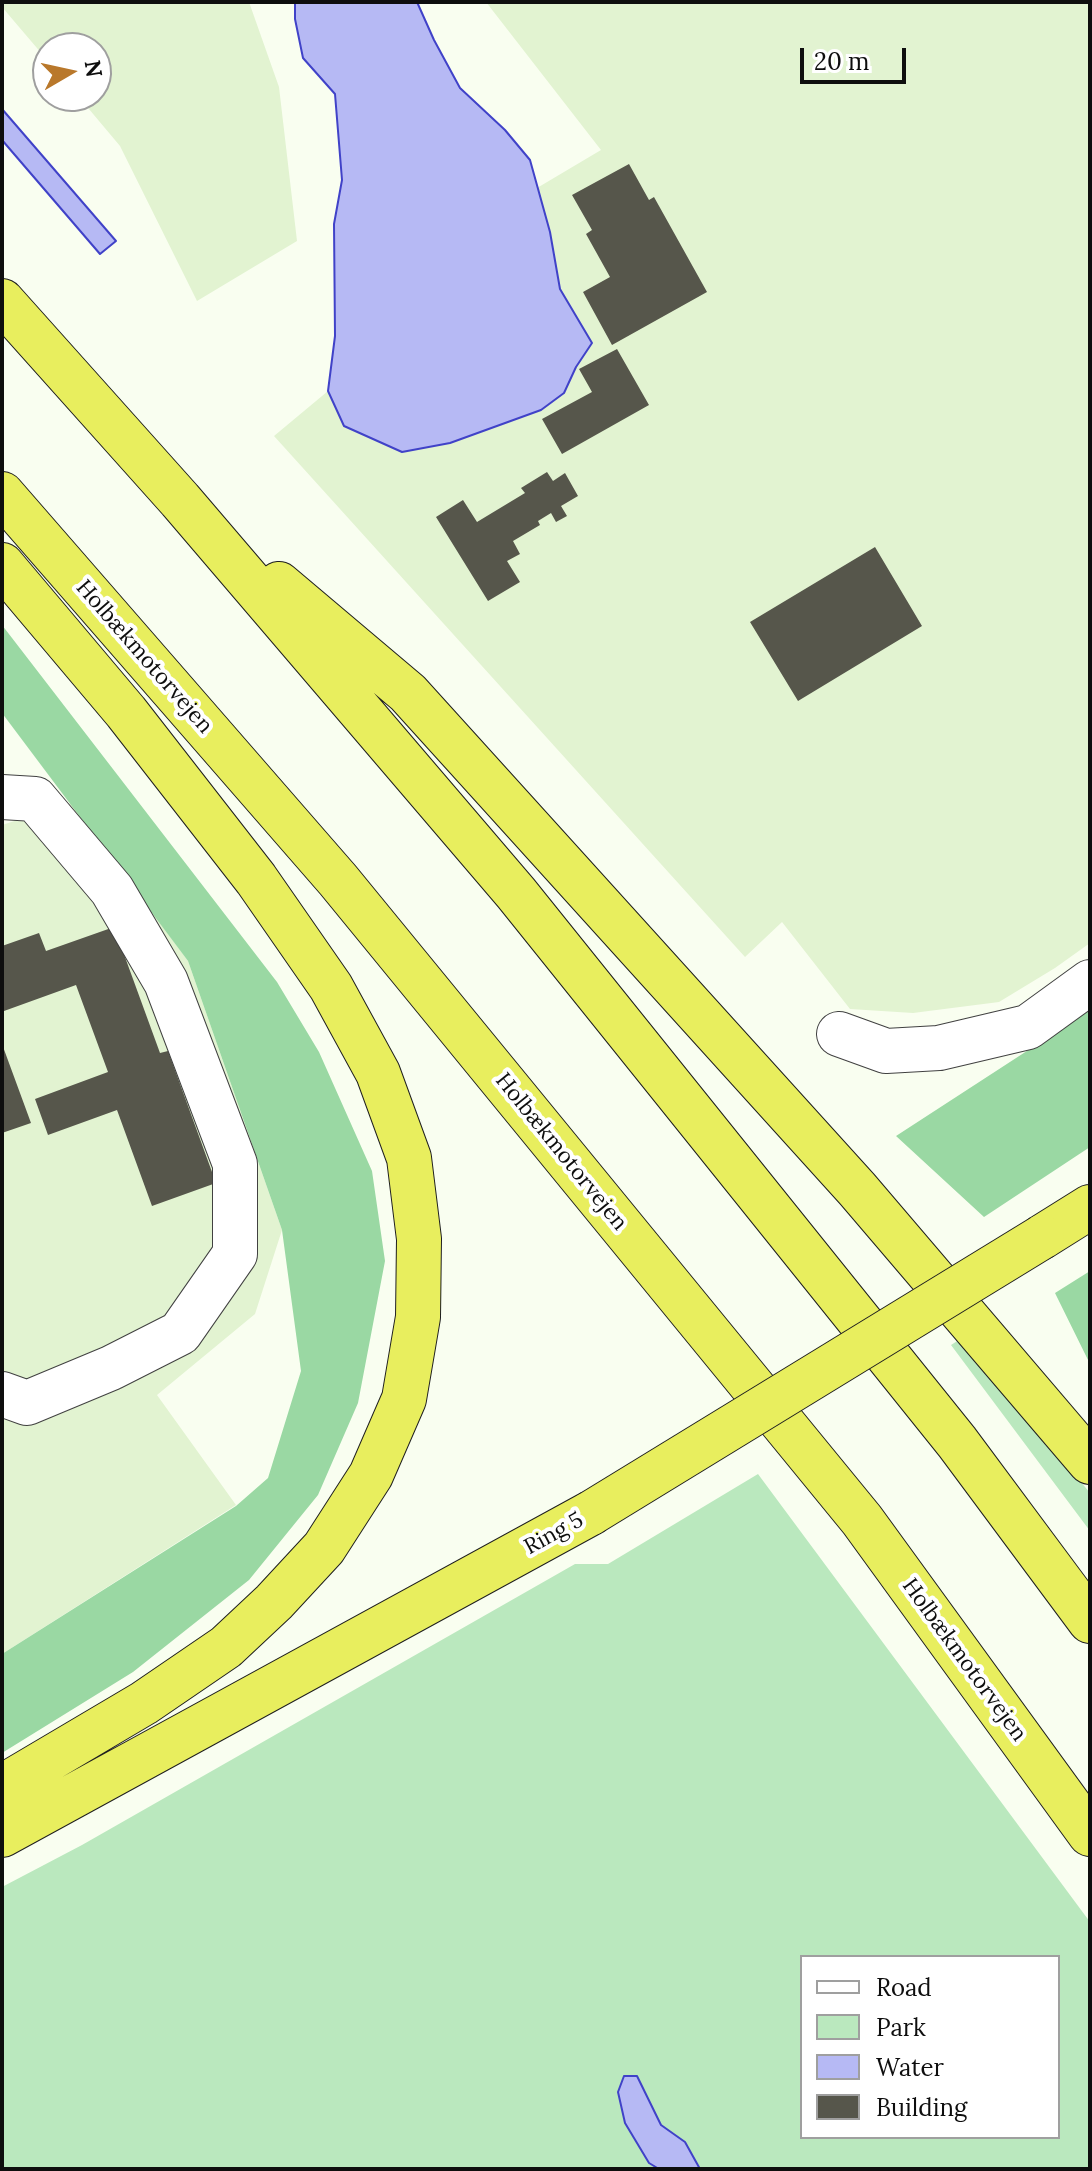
<!DOCTYPE html>
<meta charset="utf-8">
<style>
body{margin:0}
#map{position:relative;width:1092px;height:2171px;overflow:hidden;background:#f9fef0;font-family:Lora,serif}
canvas{display:block}
.frame{position:absolute;inset:0;border:4px solid #0e0e0e;pointer-events:none}
.legend{position:absolute;left:800px;top:1955px;width:260px;height:184px;box-sizing:border-box;background:#fff;border:2px solid #9f9f9f;margin:0;padding:10px 14px;list-style:none;font-size:24px;color:#0e0e0e}
.legend li{display:flex;align-items:center;gap:16px;height:40px}
.legend b{width:40px;border:2px solid #9f9f9f}
.north{position:absolute;left:32px;top:32px;width:80px;height:80px;box-sizing:border-box;background:#fff;border:2px solid #9f9f9f;border-radius:50%;rotate:81deg;font-size:22px;font-weight:700;line-height:32px;text-align:center;color:#0e0e0e}
.north::after{content:'';display:block;margin:auto;width:28px;height:36px;background:#b9782b;clip-path:polygon(50% 0,100% 100%,50% 72%,0 100%)}
.scale{position:absolute;left:800px;top:48px;width:106px;height:36px;box-sizing:border-box;border:4px solid #0e0e0e;border-top:0;padding-left:10px;font-size:24px;line-height:28px;white-space:nowrap;color:#0e0e0e;-webkit-text-stroke:6px #fff;paint-order:stroke}
</style>
<div id="map">
<canvas width="1092" height="2171"></canvas>
<div class="frame"></div>
<ul class="legend">
<li><b style="height:10px;background:#fff"></b>Road</li>
<li><b style="height:22px;background:#bae8be"></b>Park</li>
<li><b style="height:22px;background:#b6b9f4"></b>Water</li>
<li><b style="height:22px;background:#56564b"></b>Building</li>
</ul>
<div class="north">N</div>
<div class="scale">20 m</div>
</div>
<script>
const ctx = document.querySelector('canvas').getContext('2d');
ctx.lineJoin = 'round';
function paint(path, color) { ctx.fillStyle = color; ctx.fill(path, 'evenodd'); }
const shape = rows => new Path2D(rows.map(r => 'M' + r).join(''));
function stroke(path, color, width, dash) { ctx.strokeStyle = color; ctx.lineWidth = width; ctx.lineCap = dash ? 'butt' : 'round'; ctx.setLineDash(dash || []); ctx.stroke(path); }
function drawText(font, color, halo, rows, align = 'center') {
  ctx.font = font + ' Lora,serif'; ctx.lineWidth = 8; ctx.setLineDash([]); ctx.textBaseline = 'middle'; ctx.strokeStyle = halo; ctx.fillStyle = color; for (const [text, x, y, turn = 0] of rows) {
    ctx.save(); ctx.translate(x, y); ctx.rotate((+turn || 0) * Math.PI / 180); ctx.textAlign = isNaN(turn) ? turn : align; if (halo) ctx.strokeText(text, 0, 0); ctx.fillText(text, 0, 0); ctx.restore();
  }
}
const farmland = shape([
 [2,2,249,2,279,87,297,241,197,301,120,146,78,96,96,96,96,48,48,48,48,61,2,7],
 [486,2,1090,2,1090,943,1055,968,999,1002,913,1013,850,1009,782,922,745,957,274,436,328,391,344,426,402,452,450,443,541,410,564,393,576,367,592,343,560,289,550,232,537,188,601,150],
 [71,803,188,961,282,1230,255,1314,157,1395,236,1505,2,1654,2,825]
]);
const green = shape([
 [962,1338,1090,1493,1090,1531,951,1345],
 [758,1474,1090,1922,1090,2169,2,2169,2,1887,82,1845,575,1564,608,1564],
 [802,1957,1058,1957,1058,2137,802,2137]
]);
const forest = shape([
 [2,625,277,982,319,1052,372,1171,385,1261,358,1403,318,1495,249,1580,133,1672,2,1753,2,1654,236,1506,268,1478,301,1371,282,1230,188,961,2,713],
 [1090,1010,1090,1147,984,1217,896,1136],
 [1090,1271,1090,1364,1055,1293]
]);
const water = shape([
 [295,2,417,2,434,40,460,88,505,130,530,160,550,232,560,289,592,343,576,367,564,393,541,410,450,443,402,452,344,426,328,391,335,336,334,224,342,180,335,94,303,58,295,19,295,2],
 [2,109,116,241,100,254,2,140,2,109],
 [624,2076,637,2076,661,2125,685,2142,700,2169,659,2169,649,2163,625,2123,618,2092,624,2076]
]);
const building = shape([
 [629,164,649,200,654,197,707,292,612,345,583,292,610,277,586,234,592,230,572,195],
 [617,349,649,405,562,454,542,419,592,392,579,369],
 [547,472,553,481,565,473,578,496,561,506,567,516,556,522,551,513,538,521,540,525,513,541,520,554,507,561,520,582,488,601,436,517,463,500,477,522,525,493,521,488],
 [875,547,922,626,798,701,750,622],
 [114,927,160,1053,168,1051,216,1183,152,1206,117,1110,48,1135,35,1099,108,1072,76,985,4,1011,2,1006,2,946,39,933,46,951],
 [2,1044,31,1123,2,1133]
]);
const minor = shape([
 [2,797,35,799,112,890,166,982,235,1164,235,1254,180,1333,111,1368,27,1403,2,1394],
 [839,1034,886,1051,939,1048,1028,1027,1090,982]
]);
const highway = shape([
 [2,301,180,500,516,893,957,1442,1090,1621],
 [2,494,338,880,862,1520,1090,1834],
 [2,565,126,712,256,879,331,987,378,1073,409,1158,419,1239,418,1317,404,1399,371,1475,324,1548,274,1602,226,1647,144,1703,2,1787],
 [279,584,408,693,857,1189,1090,1462],
 [1042,1237,1090,1207],
 [2,1835,591,1513]
]);
const highwayBridge = shape([
 [591,1513,1042,1237]
]);
const streetNames = [
 ["Holbækmotorvejen",144,657,49],
 ["Holbækmotorvejen",561,1152,51],
 ["Ring 5",554,1534,-29],
 ["Holbækmotorvejen",964,1660,54]
];
paint(farmland, '#e2f3d1');
paint(green, '#bae8be');
paint(forest, '#9ad8a3');
paint(water, '#b6b9f4');
stroke(water, '#4042c8', 2);
paint(building, '#56564b');
stroke(minor, '#414141', 46);
stroke(highway, '#1f1f1f', 46);
stroke(minor, '#fff', 44);
stroke(highway, '#e8ee5e', 44);
stroke(highwayBridge, '#1f1f1f', 46, []);
stroke(highwayBridge, '#e8ee5e', 44);
drawText('22px', '#0e0e0e', '#fff', streetNames);
</script>
